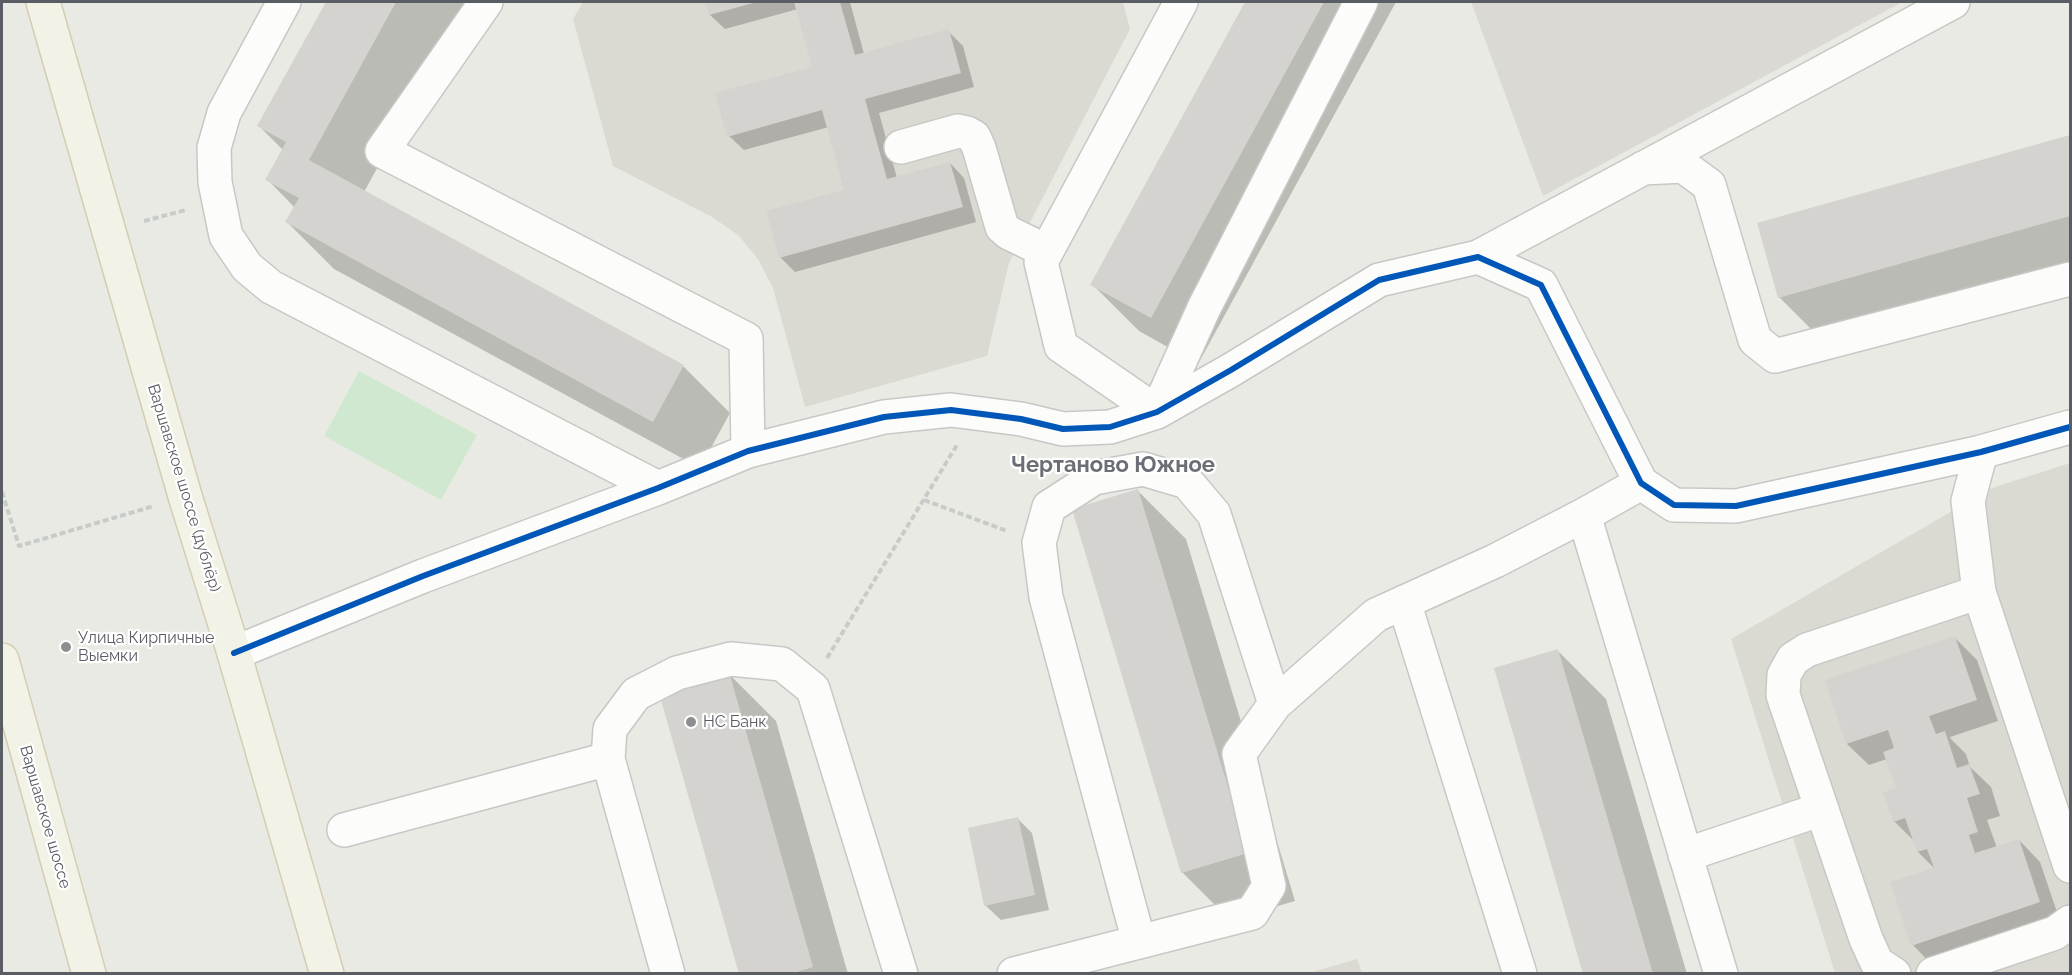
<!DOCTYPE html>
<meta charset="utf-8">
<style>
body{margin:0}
#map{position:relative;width:2072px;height:975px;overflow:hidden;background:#eaeae4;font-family:Raleway,sans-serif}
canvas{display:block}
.frame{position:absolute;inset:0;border:3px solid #5a5d63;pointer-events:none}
</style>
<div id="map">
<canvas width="2072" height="975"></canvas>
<div class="frame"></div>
</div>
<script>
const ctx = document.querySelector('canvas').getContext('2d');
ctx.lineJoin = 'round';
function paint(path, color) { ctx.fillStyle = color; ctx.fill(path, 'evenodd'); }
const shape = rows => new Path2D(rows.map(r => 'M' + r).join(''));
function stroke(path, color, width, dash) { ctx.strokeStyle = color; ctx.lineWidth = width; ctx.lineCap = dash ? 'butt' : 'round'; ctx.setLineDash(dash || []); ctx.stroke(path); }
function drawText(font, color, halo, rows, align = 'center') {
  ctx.font = font + ' Raleway,sans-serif'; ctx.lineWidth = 4.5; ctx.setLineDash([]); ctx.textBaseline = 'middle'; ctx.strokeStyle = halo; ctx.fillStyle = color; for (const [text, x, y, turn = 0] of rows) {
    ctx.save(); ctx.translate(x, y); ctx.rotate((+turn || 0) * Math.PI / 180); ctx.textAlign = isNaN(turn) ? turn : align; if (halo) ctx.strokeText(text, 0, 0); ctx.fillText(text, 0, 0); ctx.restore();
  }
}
const industrial = shape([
 [1471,2,1902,2,1543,196]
]);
const education = shape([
 [583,2,1123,2,1130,29,1009,263,987,356,805,407,773,288,758,259,738,235,712,217,613,166,573,19],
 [2070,463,2070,973,1835,973,1731,639,1992,488],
 [1357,959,1362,973,1309,973]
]);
const green = shape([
 [359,371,477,435,441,500,324,436]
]);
const shadow = shape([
 [327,2,468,2,364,192,683,366,730,413,700,468,334,269,287,222,295,208,267,179,283,150,259,126],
 [707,2,850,2,864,54,948,31,963,46,974,87,879,113,897,178,950,163,964,178,976,222,795,272,780,257,846,191,829,127,744,150,729,136,814,68,798,9,725,29,710,15],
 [1247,2,1396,2,1198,364,1139,331,1092,284],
 [2070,137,2070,277,1827,345,1779,297,1759,224],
 [1138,491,1186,539,1295,901,1230,920,1182,872],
 [1955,638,1977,660,1998,721,1950,737,1951,739,1966,754,1970,767,1991,787,2000,816,1987,820,1997,848,2019,840,2040,862,2061,924,1934,967,1913,945,1935,869,1918,852,1915,842,1894,821,1897,789,1887,759,1869,765,1847,744,1826,681],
 [1558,651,1606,699,1687,974,1585,974],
 [729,674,776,721,848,974,740,974],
 [1018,819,1032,833,1049,910,1001,920,986,906]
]);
const building = shape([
 [326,2,396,2,309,160,684,365,653,422,285,222,299,198,265,180,286,142,257,126],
 [705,2,757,2,709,15],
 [794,2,840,2,855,55,949,29,961,73,865,99,887,179,950,162,963,207,779,258,766,211,844,190,822,110,727,137,715,93,812,67],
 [1245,2,1324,2,1151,318,1090,285],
 [2070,135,2070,216,1778,298,1757,223],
 [1138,489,1248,853,1181,873,1072,509],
 [1955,636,1977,700,1929,716,1936,734,1945,731,1957,768,1969,764,1980,794,1967,798,1978,832,1969,835,1975,853,2019,839,2040,902,1911,946,1890,882,1934,868,1927,849,1917,852,1905,818,1893,822,1883,792,1896,788,1883,752,1894,748,1888,730,1846,744,1825,680],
 [1558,649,1653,974,1583,974,1494,668],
 [729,672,813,967,790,974,739,974,659,693],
 [1018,817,1035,895,984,906,968,828]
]);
const path = shape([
 [144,221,186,210],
 [2,492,19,546,154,506],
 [924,500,1007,531],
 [827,658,957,445]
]);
const minor = shape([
 [284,2,224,113,214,148,215,182,226,236,247,267,271,287,658,488],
 [486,2,382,151,746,339,748,451],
 [1181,2,1041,262,1061,346,1157,412,1204,308,1361,2],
 [901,147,958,131,967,133,974,137,979,148,1002,227,1009,233,1046,251],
 [1643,168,1683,166,1709,185,1755,340,1775,356,2070,279],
 [1478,257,1953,2],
 [1981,452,1968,501,1979,592,2070,866],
 [1584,515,1721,974],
 [1404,602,1520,974],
 [234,653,423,576,658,488,748,451,884,417,951,410,1021,419,1063,429,1110,427,1157,412,1231,370,1379,280,1478,257,1541,285,1641,483,1674,505,1736,506,1981,452,2070,427],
 [344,830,608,759],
 [1685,855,1822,809],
 [1139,942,1046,597,1039,543,1049,507,1094,478,1143,469,1187,482,1214,514,1275,704],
 [668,974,608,759,610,729,636,694,677,673,731,659,782,664,813,689,901,974],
 [1014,974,1252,913,1269,886,1239,754,1275,704,1376,615,1495,561,1584,515,1641,483],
 [1894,974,1877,963,1866,939,1783,695,1784,675,1793,659,1807,650,1979,592],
 [1933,974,2055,933,2070,922]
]);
const major = shape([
 [43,2,185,496,234,653,327,974],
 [2,660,89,974]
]);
const cycleway = shape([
 [234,653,423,576,658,488,748,451,884,417,951,410,1021,419,1063,429,1110,427,1157,412,1231,370,1379,280,1478,257,1541,285,1641,483,1674,505,1736,506,1981,452,2070,427]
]);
const markers = [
 [66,647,6,"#8c8e90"],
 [691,722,6,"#8c8e90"]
];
const streetNames = [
 ["Варшавское шоссе (дублёр)",184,488,73],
 ["Варшавское шоссе",45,817,74]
];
const poiNames = [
 ["Улица Кирпичные",78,638],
 ["Выемки",78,656],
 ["НС Банк",703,722]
];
const districtNames = [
 ["Чертаново Южное",1113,465]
];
paint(industrial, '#dad9d4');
paint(education, '#dbdad2');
paint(green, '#d1e8d0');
paint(shadow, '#0003');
paint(building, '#d4d3cf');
stroke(minor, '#c7c8c6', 36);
stroke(major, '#d3cdb1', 36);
stroke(path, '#c7ccca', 4, [6, 3]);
stroke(minor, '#fcfcfb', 33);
stroke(major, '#f2f2e7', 33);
stroke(cycleway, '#0057b8', 6);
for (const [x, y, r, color] of markers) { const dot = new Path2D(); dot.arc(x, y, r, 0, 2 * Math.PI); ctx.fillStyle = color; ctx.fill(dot); stroke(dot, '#fff', 2); }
drawText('16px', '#5a5d63', '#fff', streetNames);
drawText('16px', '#5a5d63', '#fff', poiNames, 'left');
drawText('bold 22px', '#6b6f75', '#fff', districtNames);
</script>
